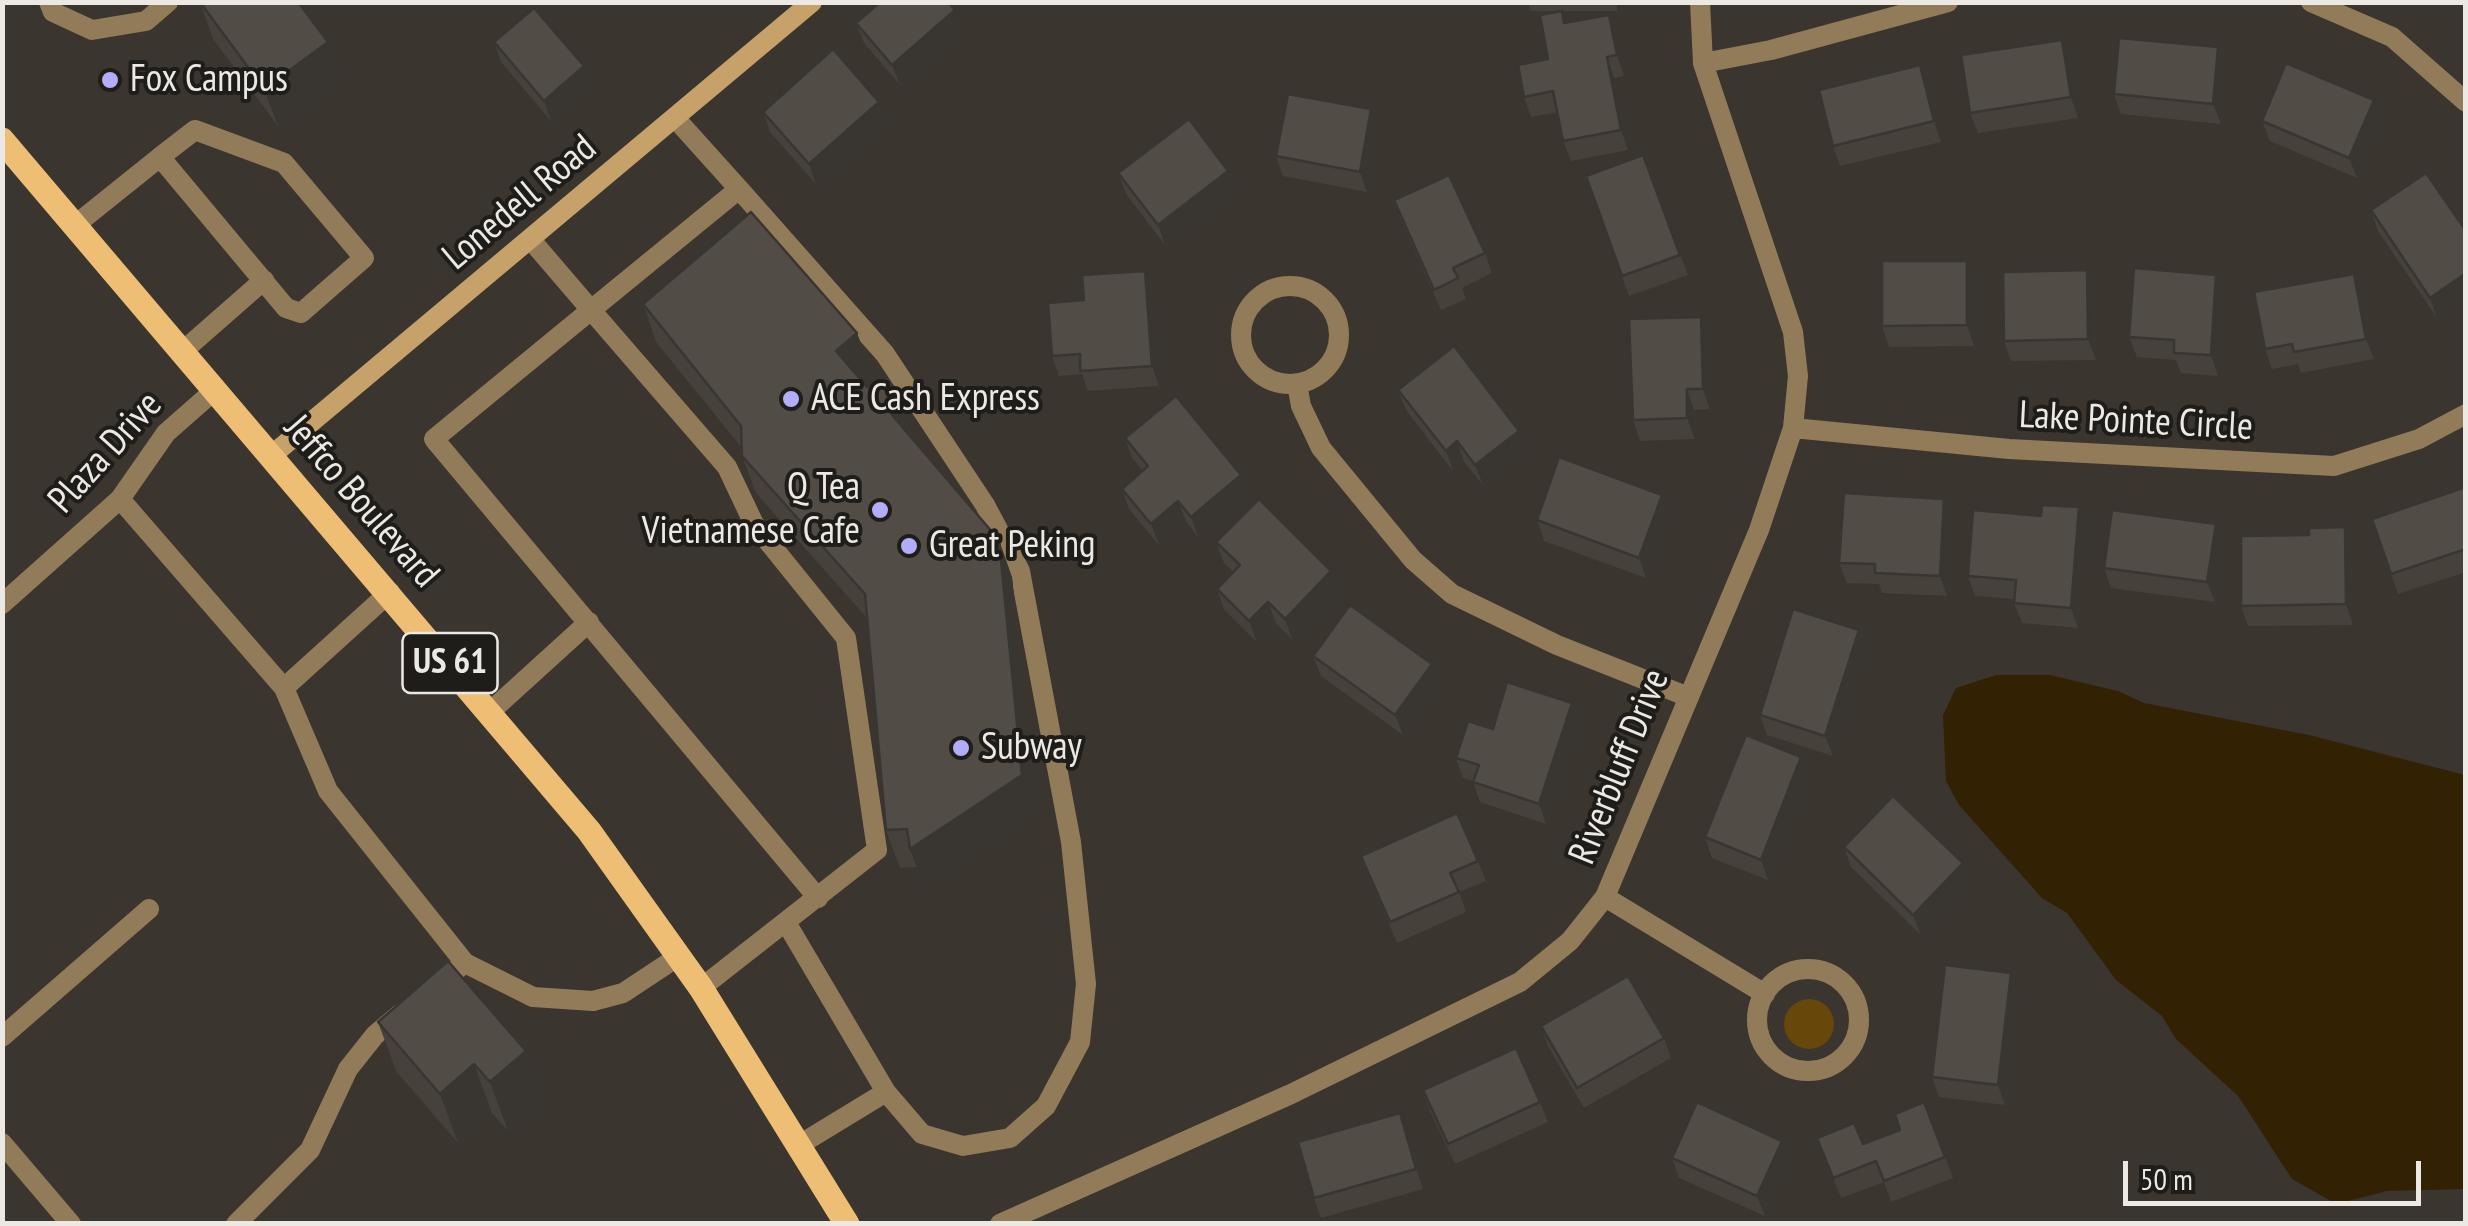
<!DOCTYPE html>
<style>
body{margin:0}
#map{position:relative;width:2468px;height:1226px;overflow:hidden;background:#3a362f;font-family:"PT Sans Narrow",sans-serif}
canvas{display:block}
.frame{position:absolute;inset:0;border:5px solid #ece9e5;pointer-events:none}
.scale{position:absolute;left:2123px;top:1161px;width:298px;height:45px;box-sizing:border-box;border:5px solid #ece9e5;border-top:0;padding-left:12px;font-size:30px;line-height:35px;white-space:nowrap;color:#ece9e5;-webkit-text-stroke:8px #1f1d1a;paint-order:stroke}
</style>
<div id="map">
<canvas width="2468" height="1226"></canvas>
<div class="frame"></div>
<div class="scale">50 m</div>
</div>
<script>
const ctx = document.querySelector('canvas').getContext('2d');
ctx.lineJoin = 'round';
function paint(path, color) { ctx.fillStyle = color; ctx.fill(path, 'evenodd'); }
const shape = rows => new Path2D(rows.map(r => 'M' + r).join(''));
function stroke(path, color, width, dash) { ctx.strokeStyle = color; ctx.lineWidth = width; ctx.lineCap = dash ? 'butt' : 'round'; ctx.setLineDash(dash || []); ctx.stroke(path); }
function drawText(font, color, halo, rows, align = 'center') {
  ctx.font = font + ' "PT Sans Narrow",sans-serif'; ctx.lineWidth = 8; ctx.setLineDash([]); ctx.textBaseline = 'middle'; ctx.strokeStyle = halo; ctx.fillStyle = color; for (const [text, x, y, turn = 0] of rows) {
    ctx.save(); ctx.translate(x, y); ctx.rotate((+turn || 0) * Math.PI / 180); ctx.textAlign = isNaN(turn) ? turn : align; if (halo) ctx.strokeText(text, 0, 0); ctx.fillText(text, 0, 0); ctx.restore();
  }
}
const green = shape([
 '1784 1024a25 25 0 1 1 50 0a25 25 0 1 1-50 0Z'
]);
const water = shape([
 [1996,675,2050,675,2118,691,2144,703,2309,735,2465,775,2465,1189,2387,1191,2344,1202,2331,1201,2292,1179,2238,1096,2176,1039,2162,1016,2116,980,2067,913,2042,898,1959,805,1946,781,1943,715,1956,688]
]);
const lane = shape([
 [49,2,53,12,92,30,146,21,168,2],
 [676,119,739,189,591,310,727,467,754,524,846,638,877,850,701,988],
 [195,130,284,163,364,258,301,313,286,308,160,157,195,130],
 [739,189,885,354,985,505,1020,571,1071,842,1086,984,1080,1042,1046,1106,1010,1138,963,1146,922,1134,886,1092,787,924],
 [74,226,160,157],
 [531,240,591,310,434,439,818,898],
 [183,351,264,280],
 [491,711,589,622],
 [799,1145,886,1092]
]);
const street = shape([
 [2311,2,2392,37,2466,102],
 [1703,63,1771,50,1948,2],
 '1241 335a49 49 0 1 1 98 0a49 49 0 1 1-98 0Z',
 [1297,384,1301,406,1321,448,1413,560,1452,594,1557,645,1686,696],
 [1793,428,2009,449,2334,466,2419,439,2466,414],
 [120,499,284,688,328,791,465,963],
 [2,604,120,499,166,433,216,389],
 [284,688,390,592],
 [1605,897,1765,994],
 '1757 1020a51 51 0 1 1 102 0a51 51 0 1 1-102 0Z',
 [434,987,465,963,533,997,593,1001,623,993,679,956],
 [2,1037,149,909],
 [2,1143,71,1224],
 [236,1224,310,1150,348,1069,375,1035,400,1014],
 [1000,1224,1291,1094,1520,982,1570,941,1605,897,1759,530,1793,428,1798,376,1793,332,1703,63,1700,2]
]);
const secondary = shape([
 [271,456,812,2]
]);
const primary = shape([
 [2,140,589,831,701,988,847,1224]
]);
const wall = shape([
 [200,2,328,42,341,80,278,126,213,39],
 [1528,2,1617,2,1617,11,1531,11],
 [1609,15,1616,35,1624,76,1614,78,1628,150,1571,161,1563,141,1558,112,1531,117,1524,97,1548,59,1566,23],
 [856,23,962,30,900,85,864,43],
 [2062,40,2070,60,2078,118,1978,133,1970,113],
 [494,42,584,66,591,87,551,121,501,62],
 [1920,65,1928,85,1941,142,1840,166,1833,146],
 [2226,67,2221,124,2121,114,2114,94],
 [879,102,886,122,816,184,770,132,763,112],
 [2381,120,2357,178,2270,141,2262,121],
 [1378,129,1367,192,1283,176,1276,156],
 [1643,155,1688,275,1629,296,1586,176],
 [1228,171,1236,191,1165,245,1126,194,1118,173],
 [1394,200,1485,253,1492,273,1462,288,1466,299,1441,310,1401,220],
 [2371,210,2466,231,2437,318,2378,231],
 [2087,270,2095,291,2096,360,2011,361,2004,341],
 [1145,271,1153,291,1159,386,1088,391,1082,374,1059,376,1052,356,1084,300],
 [2354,274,2362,294,2374,359,2301,373,2298,364,2272,369,2265,349],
 [2216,275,2224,295,2218,376,2181,373,2176,360,2137,357,2129,337],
 [1974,281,1974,346,1889,347,1882,326],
 [643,304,857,333,870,370,860,379,867,387,901,407,913,440,1012,577,1035,813,923,886,916,867,900,868,886,830,867,618,756,493,742,456,742,448,656,342],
 [1701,317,1709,337,1710,409,1694,410,1695,439,1640,441,1633,420],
 [1398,390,1526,451,1483,485,1464,462,1453,471,1406,410],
 [1125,438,1241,475,1248,495,1198,537,1186,521,1159,545,1129,509,1122,489,1143,471,1132,458],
 [2466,487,2466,572,2398,594,2372,519],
 [1662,495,1669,515,1646,578,1544,541,1537,520],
 [1944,499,1951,519,1947,596,1882,593,1879,584,1847,583,1839,563],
 [2079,507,2086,528,2078,628,2022,623,2014,603,2015,599,1975,596,1968,576,2041,516],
 [2216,524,2223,544,2215,602,2111,588,2104,568],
 [2345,527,2352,548,2353,625,2248,626,2241,606,2309,535],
 [1216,542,1331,571,1339,591,1292,639,1276,623,1257,642,1224,609,1217,589,1233,572,1224,563],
 [1859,630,1866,650,1833,756,1767,735,1760,715],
 [1313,656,1432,664,1440,684,1403,735,1321,676],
 [1572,703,1579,723,1546,824,1480,802,1473,781,1463,778,1456,758,1493,729],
 [1809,777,1768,880,1712,858,1705,837],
 [1844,847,1963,863,1970,884,1921,935,1851,867],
 [1361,856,1478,861,1486,881,1459,892,1466,912,1397,943],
 [2019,994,2005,1105,1939,1097,1932,1077],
 [378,1022,526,1051,544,1100,508,1131,492,1113,458,1143,396,1071],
 [1541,1026,1664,1038,1671,1058,1584,1108,1548,1046],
 [1423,1090,1540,1102,1548,1122,1455,1164,1430,1111],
 [1924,1102,1953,1178,1891,1202,1884,1182,1841,1198,1817,1138,1863,1144,1900,1130],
 [1408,1133,1423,1189,1321,1218,1314,1198],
 [1782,1141,1789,1161,1765,1216,1679,1178,1672,1158]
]);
const shadedWall = shape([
 [633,2,652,2,636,13],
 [955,10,962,30,900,85,892,65],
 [1609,15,1616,35,1624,76,1617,55],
 [2062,40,2070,60,2078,118,2071,97],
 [328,42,341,80,278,126,264,89],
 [2218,47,2226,67,2221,124,2213,104],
 [1607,57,1614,78,1628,150,1621,130],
 [1920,65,1928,85,1941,142,1934,121],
 [584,66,591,87,551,121,544,101],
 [2374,100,2381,120,2357,178,2349,158],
 [879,102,886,122,816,184,809,164],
 [1371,109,1378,129,1367,192,1360,172],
 [1228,171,1236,191,1165,245,1158,225],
 [1967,261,1974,281,1974,346,1967,325],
 [2087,270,2095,291,2096,360,2088,339],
 [1145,271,1153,291,1159,386,1152,366],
 [2466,273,2466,299,2437,318,2430,298],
 [2354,274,2362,294,2374,359,2366,339],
 [2216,275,2224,295,2218,376,2211,355],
 [1701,317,1709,337,1710,409,1703,389],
 [857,333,870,370,850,388,836,351],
 [1687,389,1694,410,1695,439,1687,418],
 [901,407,914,444,892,415],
 [1519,431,1526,451,1483,485,1475,465],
 [1457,441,1464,462,1453,471,1446,451],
 [1241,475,1248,495,1198,537,1191,517],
 [1662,495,1669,515,1646,578,1639,558],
 [1944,499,1951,519,1947,596,1940,576],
 [1178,501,1186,521,1159,545,1151,524],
 [2079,507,2086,528,2078,628,2071,608],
 [2216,524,2223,544,2215,602,2207,582],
 [2345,527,2352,548,2353,625,2346,604],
 [999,540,1012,577,1035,813,923,886,910,849],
 [1331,571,1339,591,1292,639,1285,619],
 [1268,602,1276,623,1257,642,1249,621],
 [1859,630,1866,650,1833,756,1825,736],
 [1432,664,1440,684,1403,735,1395,715],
 [1572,703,1579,723,1546,824,1539,804],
 [1801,757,1809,777,1768,880,1761,860],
 [1963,863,1970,884,1921,935,1913,915],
 [2011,973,2019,994,2005,1105,1998,1085],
 [526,1051,544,1100,508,1131,490,1082],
 [474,1064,492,1113,458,1143,440,1094],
 [1400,1113,1408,1133,1423,1189,1416,1169],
 [1782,1141,1789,1161,1765,1216,1757,1196]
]);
const building = shape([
 [200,2,298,2,328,42,264,89,200,2],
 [880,2,948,2,955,10,892,65,856,23,880,2],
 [534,8,584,66,544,101,494,42,534,8],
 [1562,11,1564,23,1609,15,1617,55,1607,57,1621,130,1563,141,1553,91,1524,97,1518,65,1548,59,1540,15,1562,11],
 [2119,38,2218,47,2213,104,2114,94,2119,38],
 [2062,40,2071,97,1970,113,1961,55,2062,40],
 [833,49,879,102,809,164,763,112,833,49],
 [2286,63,2374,100,2349,158,2262,121,2286,63],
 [1920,65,1934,121,1833,146,1819,90,1920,65],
 [1288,94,1371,109,1360,172,1276,156,1288,94],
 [1189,119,1228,171,1158,225,1118,173,1189,119],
 [1643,155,1680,255,1622,276,1586,176,1643,155],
 [2426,173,2466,231,2466,273,2430,298,2371,210,2426,173],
 [1449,175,1485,253,1453,268,1458,278,1434,290,1394,200,1449,175],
 [751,212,857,333,836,351,867,387,876,379,901,407,892,415,999,540,1022,775,910,849,907,829,886,830,865,594,742,456,741,426,643,304,751,212],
 [1882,261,1967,261,1967,325,1882,326,1882,261],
 [2134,268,2216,275,2211,355,2174,353,2174,340,2129,337,2134,268],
 [2087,270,2088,339,2004,341,2003,272,2087,270],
 [1145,271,1152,366,1080,371,1080,354,1052,356,1048,303,1084,300,1082,275,1145,271],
 [2354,274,2366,339,2294,352,2292,344,2265,349,2254,292,2354,274],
 [1701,317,1703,389,1687,389,1687,418,1633,420,1629,319,1701,317],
 [1454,346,1519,431,1475,465,1457,441,1446,451,1398,390,1454,346],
 [1176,396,1241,475,1191,517,1178,501,1151,524,1122,489,1148,466,1125,438,1176,396],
 [1559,457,1662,495,1639,558,1537,520,1559,457],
 [2466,487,2466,549,2391,574,2372,519,2466,487],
 [1844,493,1944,499,1940,576,1875,573,1875,564,1839,563,1844,493],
 [1259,499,1331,571,1285,619,1268,602,1249,621,1217,589,1240,565,1216,542,1259,499],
 [2042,505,2079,507,2071,608,2014,603,2016,580,1968,576,1973,510,2041,516,2042,505],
 [2112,510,2216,524,2207,582,2104,568,2112,510],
 [2345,527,2346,604,2241,606,2241,536,2309,535,2309,528,2345,527],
 [1350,605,1432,664,1395,715,1313,656,1350,605],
 [1793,609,1859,630,1825,736,1760,715,1793,609],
 [1507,682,1572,703,1539,804,1473,782,1479,765,1456,758,1468,721,1493,729,1507,682],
 [1746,735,1801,757,1761,860,1705,837,1746,735],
 [1893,796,1963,863,1913,915,1844,847,1893,796],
 [1457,813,1478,861,1450,873,1459,892,1390,922,1361,856,1457,813],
 [448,961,526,1051,490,1082,474,1064,440,1094,378,1022,448,961],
 [1945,965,2011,973,1998,1085,1932,1077,1945,965],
 [1628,976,1664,1038,1577,1088,1541,1026,1628,976],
 [1516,1048,1540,1102,1448,1144,1423,1090,1516,1048],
 [1697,1102,1782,1141,1757,1196,1672,1158,1697,1102],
 [1924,1102,1945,1157,1884,1181,1876,1161,1833,1178,1817,1138,1854,1123,1863,1144,1900,1130,1895,1114,1924,1102],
 [1400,1113,1416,1169,1314,1198,1298,1142,1400,1113]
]);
const markers = [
 [110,80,10,"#b3adf9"],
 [791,399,10,"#b3adf9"],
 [880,510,10,"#b3adf9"],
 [909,546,10,"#b3adf9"],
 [961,748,10,"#b3adf9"]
];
const shields = [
 [450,663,95]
];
const shieldNames = [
 ["US 61",450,663]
];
const poiNames = [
 ["Fox Campus",130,80],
 ["ACE Cash Express",811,399],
 ["Q Tea",860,488,"right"],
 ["Vietnamese Cafe",860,532,"right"],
 ["Great Peking",929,546],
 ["Subway",981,748]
];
const streetNames = [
 ["Lonedell Road",520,203,-40],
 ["Lake Pointe Circle",2136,422,3],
 ["Plaza Drive",106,453,-48],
 ["Jeffco Boulevard",361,502,49],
 ["Riverbluff Drive",1620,767,-68]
];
paint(green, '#67470a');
paint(water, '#332104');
stroke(lane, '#927b58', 20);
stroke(street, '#927b58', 20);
stroke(secondary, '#c6a169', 20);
stroke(primary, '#eebe74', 25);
paint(wall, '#46413b');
paint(shadedWall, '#393530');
paint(building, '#514c45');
stroke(building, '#393530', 2.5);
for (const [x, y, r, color] of markers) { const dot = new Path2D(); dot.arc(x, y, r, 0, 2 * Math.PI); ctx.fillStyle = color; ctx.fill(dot); stroke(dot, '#1f1d1a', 4); }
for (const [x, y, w] of shields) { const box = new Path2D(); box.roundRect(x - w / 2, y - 30, w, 60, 8); ctx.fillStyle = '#1f1d1a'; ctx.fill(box); stroke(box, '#ece9e5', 2.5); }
drawText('bold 35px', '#ece9e5', null, shieldNames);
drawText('38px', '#ece9e5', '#1f1d1a', poiNames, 'left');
drawText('38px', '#ece9e5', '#1f1d1a', streetNames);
</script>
